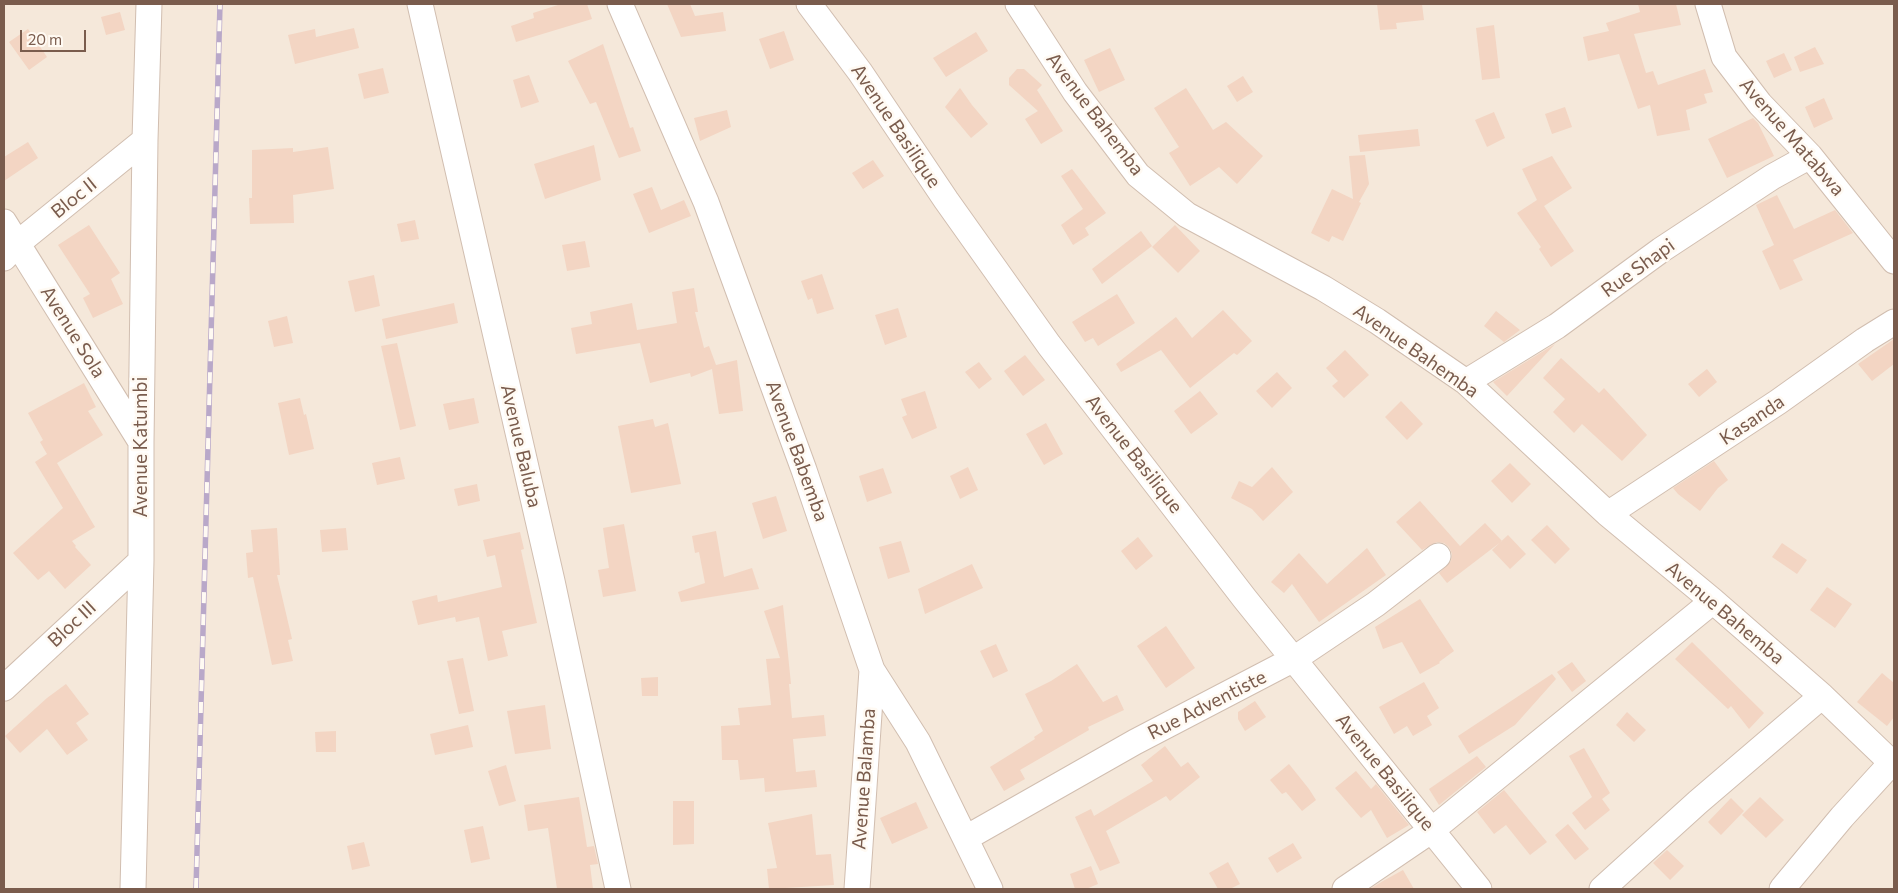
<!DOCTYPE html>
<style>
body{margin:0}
#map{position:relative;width:1898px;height:893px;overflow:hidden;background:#fdf6ec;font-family:Commissioner,sans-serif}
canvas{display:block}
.frame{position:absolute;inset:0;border:5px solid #7a5c4d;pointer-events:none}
.scale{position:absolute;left:20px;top:30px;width:66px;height:22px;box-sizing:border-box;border:2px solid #7a5c4d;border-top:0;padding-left:6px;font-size:15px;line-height:18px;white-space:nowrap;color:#7a5c4d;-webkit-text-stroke:4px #fffaf3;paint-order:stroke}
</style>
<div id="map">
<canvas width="1898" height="893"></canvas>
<div class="frame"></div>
<div class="scale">20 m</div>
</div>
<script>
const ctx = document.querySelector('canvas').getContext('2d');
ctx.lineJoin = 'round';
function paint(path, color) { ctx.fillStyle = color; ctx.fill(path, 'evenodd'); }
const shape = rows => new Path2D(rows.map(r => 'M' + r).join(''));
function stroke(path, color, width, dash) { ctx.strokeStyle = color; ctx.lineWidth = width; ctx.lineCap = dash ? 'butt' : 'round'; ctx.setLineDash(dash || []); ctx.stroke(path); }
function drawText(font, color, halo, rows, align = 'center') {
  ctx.font = font + ' Commissioner,sans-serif'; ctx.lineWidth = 5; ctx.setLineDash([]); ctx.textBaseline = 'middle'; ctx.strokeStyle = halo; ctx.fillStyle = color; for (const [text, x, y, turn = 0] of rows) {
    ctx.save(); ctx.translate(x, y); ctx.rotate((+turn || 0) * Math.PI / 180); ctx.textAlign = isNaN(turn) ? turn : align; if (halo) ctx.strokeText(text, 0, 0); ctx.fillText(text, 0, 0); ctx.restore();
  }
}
const residential = shape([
 [4,4,1894,4,1894,889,4,889]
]);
const building = shape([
 [561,4,587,4,592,19,516,42,511,26,534,18,533,13],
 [667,4,690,4,695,16,723,12,726,31,681,37],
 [1377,4,1422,4,1424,20,1396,23,1397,29,1380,30],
 [1638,4,1676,4,1681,25,1634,34,1646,73,1653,71,1658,85,1705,69,1713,92,1704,94,1707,103,1686,110,1690,130,1657,136,1650,105,1638,109,1619,54,1588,61,1583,37,1609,31,1606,23,1640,12],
 [120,12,125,30,106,35,101,17],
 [1494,25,1500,78,1482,80,1476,28],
 [354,28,359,48,295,64,288,35,315,29,316,37],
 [28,29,47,57,29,70,9,42],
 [784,31,794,60,770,69,759,39],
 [976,32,988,51,946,77,933,58],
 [603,44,630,128,633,127,641,151,619,158,596,102,590,104,568,61],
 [1815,47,1824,64,1800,72,1794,57],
 [1110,48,1125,80,1099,92,1084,60],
 [1784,53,1792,70,1774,78,1766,61],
 [383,68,389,93,364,99,358,74],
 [1017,69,1024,69,1042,85,1037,90,1063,131,1041,144,1025,119,1038,111,1009,85,1009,78],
 [529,75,539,102,521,108,513,80],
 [1243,76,1253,92,1237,102,1227,86],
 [960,88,972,105,988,124,971,138,945,107],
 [1186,88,1213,130,1226,122,1263,156,1237,184,1219,167,1190,186,1169,153,1179,147,1154,108],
 [1824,98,1833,119,1814,128,1805,107],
 [1565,107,1572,127,1552,134,1545,114],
 [727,110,731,127,700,141,694,118],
 [1494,112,1505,138,1487,147,1475,120],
 [1753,118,1758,123,1774,156,1727,178,1708,139],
 [1418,129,1420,146,1360,152,1358,135],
 [28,142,38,158,4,181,4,157],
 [594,145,601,180,545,199,534,164],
 [328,147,334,189,293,195,294,223,250,224,249,198,252,198,252,150,293,148,293,152],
 [1365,155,1369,184,1359,202,1361,203,1343,241,1332,236,1329,242,1311,233,1332,189,1353,199,1349,156],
 [1552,156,1572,188,1544,206,1574,251,1551,267,1539,249,1541,247,1517,213,1537,200,1522,169],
 [873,160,884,176,863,189,852,173],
 [1072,169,1106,213,1085,228,1089,235,1073,245,1061,225,1083,209,1061,176],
 [652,187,661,210,684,200,691,216,649,233,633,194],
 [1777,195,1794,229,1835,210,1853,233,1793,260,1803,280,1780,290,1762,251,1774,245,1756,205],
 [415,220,419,239,401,242,397,224],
 [89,225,120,273,111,279,123,304,93,318,83,298,90,294,58,245],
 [1175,225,1200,251,1178,273,1152,247],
 [1141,231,1152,246,1102,284,1092,269],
 [585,241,590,267,567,271,562,245],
 [822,274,834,309,817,314,812,298,808,300,801,281],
 [374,275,380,306,355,312,348,281],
 [694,288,698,312,695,312,704,348,709,346,716,365,737,360,743,411,719,414,712,369,691,377,690,373,650,383,637,331,640,343,576,354,571,328,592,324,590,312,632,303,637,330,677,323,672,292],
 [1117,294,1135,323,1098,346,1093,338,1085,342,1072,322],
 [454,303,458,323,386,339,382,319],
 [898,308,907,337,885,345,875,315],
 [1223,310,1252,341,1237,355,1234,353,1190,388,1161,350,1121,372,1116,364,1176,317,1192,338],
 [1496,311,1520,330,1504,342,1484,326],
 [287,316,293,343,274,347,268,321],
 [1894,339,1894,364,1872,381,1858,364],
 [397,343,416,426,400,430,381,346],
 [1555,344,1507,396,1493,382],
 [1345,350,1369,375,1344,398,1332,386,1338,381,1326,368],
 [1025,355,1045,380,1023,396,1004,371],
 [1561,358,1599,393,1604,388,1647,435,1622,461,1582,424,1574,433,1553,412,1565,399,1543,378],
 [979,362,992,379,979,389,965,372],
 [1707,369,1717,382,1699,397,1688,384],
 [1277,372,1292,388,1272,408,1256,391],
 [84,383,96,407,88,411,103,435,57,463,95,527,72,541,76,546,75,547,91,565,65,589,49,571,38,580,13,553,63,508,35,462,47,454,40,442,43,440,28,413],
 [925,391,937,428,912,439,902,417,907,415,901,399],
 [1200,391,1218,414,1191,434,1174,411],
 [300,398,304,415,306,414,314,449,289,455,278,403],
 [474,398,479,423,449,430,443,404],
 [1401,401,1423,424,1407,440,1385,417],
 [653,419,655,427,668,423,681,484,631,493,618,426],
 [1046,423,1063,454,1044,465,1026,434],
 [400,457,405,479,377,485,372,463],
 [1714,461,1728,480,1718,488,1700,511,1678,494,1673,488],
 [1510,463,1531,484,1512,503,1491,481],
 [968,467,978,490,960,499,950,476],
 [1272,467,1293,492,1263,521,1252,509,1231,498,1239,481,1252,487],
 [883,468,892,493,867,502,859,476],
 [477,484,480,501,458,506,454,489],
 [776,496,787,531,763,539,752,503],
 [1420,501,1460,546,1485,523,1502,541,1447,583,1439,573,1451,561,1452,554,1449,547,1444,543,1437,542,1422,550,1396,522],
 [624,524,636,591,603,597,598,570,609,568,603,528],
 [1547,525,1570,549,1555,564,1531,540],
 [277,528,280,575,277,575,292,639,288,640,293,661,272,665,253,577,248,578,246,553,253,552,251,530],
 [346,528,348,550,322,552,320,530],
 [716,531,724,577,752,568,759,589,681,602,678,592,705,583,699,552,695,553,692,536],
 [520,532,524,549,521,550,537,623,502,631,508,656,488,661,479,617,456,622,455,617,418,625,412,601,437,595,438,602,502,587,495,555,487,557,483,540],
 [1508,535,1526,554,1510,569,1492,550],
 [1138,537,1153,556,1136,570,1121,551],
 [901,541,910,572,888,579,879,547],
 [1782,543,1807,560,1797,574,1772,557],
 [1367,548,1386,575,1319,622,1292,584,1284,593,1271,582,1299,553,1327,584],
 [972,564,983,588,925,614,918,589],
 [1827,587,1852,604,1835,628,1810,610],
 [1420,599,1454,651,1439,662,1440,663,1420,674,1402,642,1383,649,1375,627],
 [783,605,791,684,789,684,792,718,824,715,826,736,793,739,796,772,815,770,817,787,765,792,764,778,740,780,738,760,722,760,721,726,740,725,738,708,771,705,766,659,780,658,764,611],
 [1166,626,1195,668,1166,688,1137,646],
 [1692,642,1764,713,1749,729,1731,706,1728,709,1675,659],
 [996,644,1008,671,993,678,980,651],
 [463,658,474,711,459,714,447,661],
 [1572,662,1586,681,1572,692,1557,672],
 [1077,664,1103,702,1117,695,1124,710,1088,727,1089,730,1020,770,1025,779,1004,791,990,767,1035,739,1034,737,1043,731,1025,694,1051,681],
 [1882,673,1894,683,1894,717,1887,726,1857,702],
 [1552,674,1556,679,1515,725,1469,754,1458,736],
 [658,677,658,696,642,696,641,678],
 [1424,682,1439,708,1427,716,1432,725,1413,736,1407,726,1394,734,1379,707],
 [66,684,89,714,76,723,88,740,67,755,47,729,20,753,5,736,47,698],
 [1255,701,1266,717,1245,731,1238,719,1238,712],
 [545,705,551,749,515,754,507,711],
 [1627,712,1646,730,1634,742,1616,725],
 [468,725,473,747,435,755,430,734],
 [336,731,336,752,316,752,315,732],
 [1165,746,1181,767,1188,762,1200,777,1170,801,1166,796,1106,831,1120,863,1100,871,1075,817,1091,809,1094,816,1153,781,1141,765],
 [1584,748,1610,793,1602,799,1610,810,1585,830,1572,813,1592,797,1569,756],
 [1477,756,1486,767,1439,805,1429,789],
 [1289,764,1309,789,1316,800,1302,811,1286,792,1282,794,1270,780],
 [506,765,516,801,499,806,488,771],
 [1356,771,1371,789,1376,784,1409,825,1387,838,1371,810,1361,818,1335,788],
 [1504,790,1547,842,1530,855,1506,825,1494,834,1477,812],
 [579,797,587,847,594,846,598,864,590,865,593,889,557,889,548,828,528,831,524,805],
 [1760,797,1784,820,1766,838,1742,815],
 [1731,798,1744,811,1721,835,1708,822],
 [673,801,694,801,694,844,673,845],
 [916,802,928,828,892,844,880,818],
 [812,814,816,855,831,854,834,885,769,889,767,869,777,868,768,823],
 [1568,824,1589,849,1575,860,1555,835],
 [483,826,490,859,471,863,464,830],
 [364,842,370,866,352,870,347,846],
 [1293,843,1302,858,1277,873,1268,858],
 [1667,850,1684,866,1670,880,1653,863],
 [1228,862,1240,884,1230,889,1218,889,1209,873],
 [1091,866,1098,884,1086,889,1075,889,1070,874],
 [1403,870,1414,889,1370,889,1383,881]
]);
const minor = shape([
 [420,4,552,581,618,889],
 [620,4,706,202,804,470,872,670,918,742,990,889],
 [809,4,860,72,946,200,1049,345,1245,599,1479,889],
 [1018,4,1075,92,1138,175,1187,215,1323,288,1377,321,1466,382,1608,514,1713,601,1822,696,1894,765],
 [1708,4,1724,57,1760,104,1810,156,1894,261],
 [4,222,141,442],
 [4,258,18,243,145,140],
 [1466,382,1557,326,1661,250,1772,177,1810,156],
 [1608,514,1778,402,1865,340,1894,322],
 [4,688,141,561],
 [966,838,1135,742,1294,659,1376,604,1438,556],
 [133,889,141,561,141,442,145,140,149,4],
 [857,889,872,670],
 [1345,889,1432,830,1713,601],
 [1602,889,1698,802,1822,696],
 [1782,889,1842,817,1894,760]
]);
const rail = shape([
 [196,889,220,4]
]);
const streetNames = [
 ["Avenue Bahemba",1095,114,53],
 ["Avenue Basilique",896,126,56],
 ["Avenue Matabwa",1792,137,49],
 ["Bloc II",74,198,-39],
 ["Rue Shapi",1638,268,-36],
 ["Avenue Sola",73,332,58],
 ["Avenue Bahemba",1416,351,35],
 ["Kasanda",1752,420,-34],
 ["Avenue Baluba",521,446,77],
 ["Avenue Katumbi",141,447,-90],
 ["Avenue Babemba",797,451,70],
 ["Avenue Basilique",1134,454,52],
 ["Avenue Bahemba",1725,613,40],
 ["Bloc III",72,624,-43],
 ["Rue Adventiste",1207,705,-27],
 ["Avenue Basilique",1385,772,51],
 ["Avenue Balamba",864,779,-86]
];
paint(residential, '#f5e8da');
paint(building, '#f3d5c3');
stroke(minor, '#d1beb0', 27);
stroke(minor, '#fff', 25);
stroke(rail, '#b9a8c9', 5.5);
stroke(rail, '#fffaf3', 4, [11]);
drawText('19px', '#7a5c4d', '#fffaf3', streetNames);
</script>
